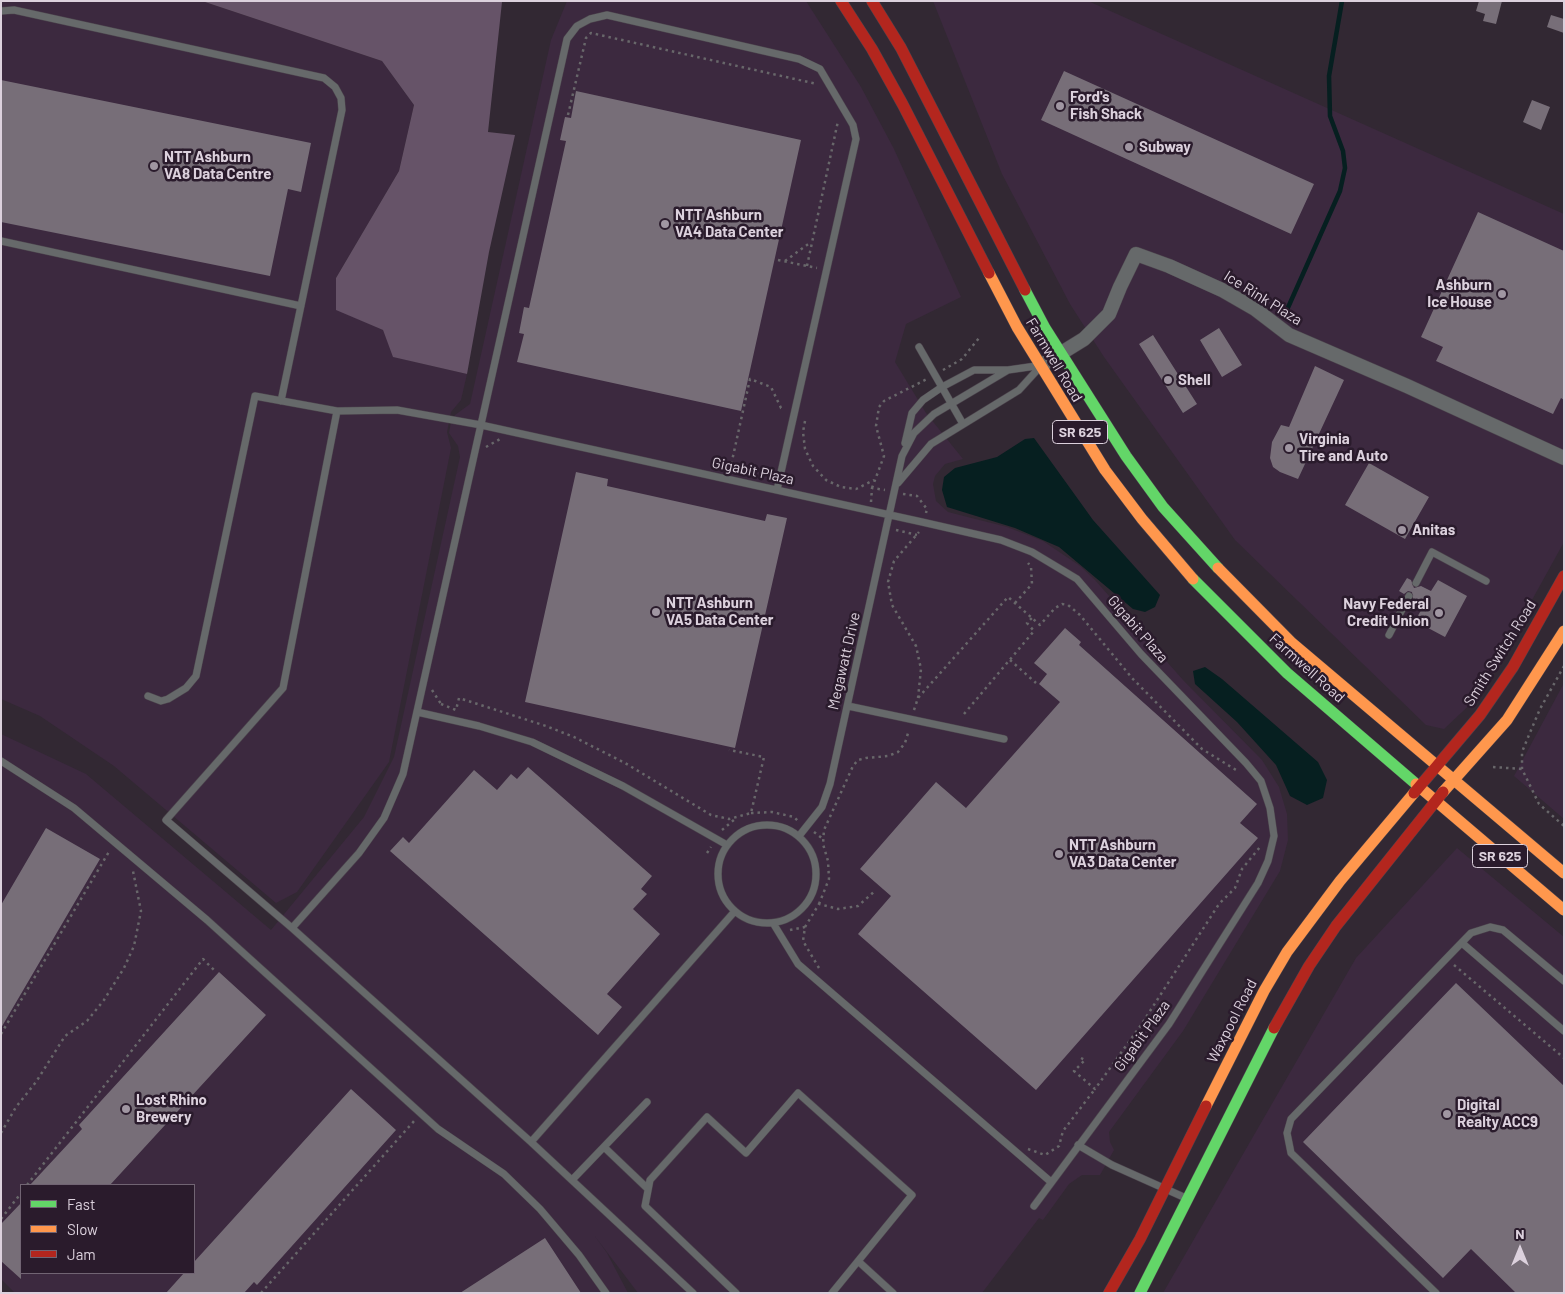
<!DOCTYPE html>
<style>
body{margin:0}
#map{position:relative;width:1565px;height:1294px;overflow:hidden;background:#322833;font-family:Barlow,sans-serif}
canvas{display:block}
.frame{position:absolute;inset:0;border:2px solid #dcd1dd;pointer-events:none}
.legend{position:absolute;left:20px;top:1184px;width:175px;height:90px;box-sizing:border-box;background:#2a1b2c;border:1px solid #716473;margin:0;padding:6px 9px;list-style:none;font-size:15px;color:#dcd1dd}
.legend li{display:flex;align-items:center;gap:10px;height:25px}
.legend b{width:25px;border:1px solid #716473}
.north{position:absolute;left:1495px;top:1224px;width:50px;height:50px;-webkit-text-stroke:4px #2a1b2c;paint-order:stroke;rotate:0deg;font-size:14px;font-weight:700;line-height:20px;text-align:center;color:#dcd1dd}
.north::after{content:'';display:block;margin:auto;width:18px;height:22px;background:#dcd1dd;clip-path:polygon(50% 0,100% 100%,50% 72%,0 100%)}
</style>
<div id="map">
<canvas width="1565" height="1294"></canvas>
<div class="frame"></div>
<ul class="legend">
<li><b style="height:6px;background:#63d668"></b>Fast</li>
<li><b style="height:6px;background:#ff974d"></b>Slow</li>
<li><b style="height:6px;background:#b3261e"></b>Jam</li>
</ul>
<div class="north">N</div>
</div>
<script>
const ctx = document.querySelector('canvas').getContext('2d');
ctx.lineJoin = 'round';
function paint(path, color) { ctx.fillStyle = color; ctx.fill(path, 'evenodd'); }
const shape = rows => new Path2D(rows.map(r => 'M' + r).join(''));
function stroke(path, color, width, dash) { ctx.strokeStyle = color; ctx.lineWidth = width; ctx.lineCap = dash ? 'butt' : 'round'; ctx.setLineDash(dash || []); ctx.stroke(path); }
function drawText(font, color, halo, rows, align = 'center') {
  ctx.font = font + ' Barlow,sans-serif'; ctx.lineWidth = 5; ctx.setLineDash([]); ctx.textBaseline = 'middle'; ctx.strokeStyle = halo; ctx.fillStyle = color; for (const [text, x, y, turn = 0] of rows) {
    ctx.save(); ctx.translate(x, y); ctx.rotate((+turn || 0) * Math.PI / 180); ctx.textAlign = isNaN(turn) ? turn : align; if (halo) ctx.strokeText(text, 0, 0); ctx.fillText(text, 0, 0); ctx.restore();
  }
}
const built = shape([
 [1,1,202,1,382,61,414,105,399,171,336,278,336,309,383,330,394,357,467,374,461,400,451,412,447,432,451,448,389,762,297,892,276,903,114,766,40,716,1,699],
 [567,1,806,1,861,87,894,149,961,297,906,324,895,362,926,413,963,459,945,464,935,476,933,484,936,501,948,512,1007,527,1043,541,1080,566,1095,580,1183,680,1262,760,1279,787,1287,814,1288,840,1280,871,1183,1031,1109,1132,1110,1142,1114,1150,1100,1175,1082,1175,1069,1184,1043,1220,1039,1218,1036,1222,982,1293,638,1293,594,1235,607,1253,628,1293,15,1293,1,1279,1,734,86,774,271,930,364,817,394,757,460,457,458,446,449,433,451,422,455,415,470,404,551,40],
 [21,1185,194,1185,194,1273,21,1273],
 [933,1,1088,1,1564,214,1564,542,1479,696,1444,729,1426,725,1235,540,1104,357,1070,304,1002,174],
 [1564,683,1564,819,1514,776],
 [1457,848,1564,937,1564,1293,1163,1293,1356,958]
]);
const forest = shape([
 [202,1,502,2,488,132,515,135,489,252,467,374,393,357,383,330,336,310,336,278,399,171,414,105,382,61]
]);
const water = shape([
 [1034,438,1093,520,1160,595,1155,607,1145,612,1133,609,1059,547,1015,528,947,507,942,490,944,477,955,468,997,457,1025,439],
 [1205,667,1222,679,1318,762,1327,780,1323,798,1307,805,1290,796,1276,765,1237,722,1195,684,1193,671]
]);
const stream = shape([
 [1286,312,1340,191,1345,168,1343,151,1330,116,1329,76,1342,1]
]);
const building = shape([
 [1479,1,1502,1,1496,24,1483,21,1485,14,1476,11],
 [1551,15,1564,19,1564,33,1547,27],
 [1064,71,1314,184,1291,234,1041,120],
 [1,80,311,143,301,192,288,189,270,276,1,222],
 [576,91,801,140,741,411,517,362,524,334,519,333,524,307,529,308,566,141,560,140,565,117,571,118],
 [1532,100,1550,107,1541,130,1523,122],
 [1478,212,1564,251,1564,400,1561,398,1553,414,1436,361,1443,347,1421,337],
 [1219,328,1242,365,1222,377,1200,340],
 [1153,335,1197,404,1183,413,1139,344],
 [1315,366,1344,380,1298,479,1280,472,1273,467,1270,458,1272,442,1281,425,1289,427],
 [1369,463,1429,497,1405,539,1345,505],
 [576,472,608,479,607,486,765,521,767,514,787,518,735,748,525,702],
 [1407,578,1411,580,1414,588,1421,586,1431,591,1438,580,1467,596,1445,637,1415,621,1424,605,1413,599,1412,592,1408,591,1404,594,1399,591],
 [1065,628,1081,642,1079,645,1257,804,1240,823,1258,838,1036,1090,858,934,891,896,860,869,936,782,966,808,1060,702,1039,684,1047,674,1034,663],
 [528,767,652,876,641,889,647,894,633,909,660,934,607,994,622,1007,598,1035,390,851,403,837,409,843,474,770,497,790,511,774,517,779],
 [46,828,100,859,1,1028,1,905],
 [219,972,266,1015,110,1185,30,1185,82,1129,79,1125],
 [1456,983,1564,1086,1564,1293,1516,1293,1471,1249,1443,1278,1303,1142],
 [351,1089,396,1130,257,1285,254,1282,244,1293,166,1293,184,1273,194,1273,194,1262],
 [21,1203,21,1279,1,1261,1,1224],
 [545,1238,581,1293,460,1293]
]);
const path = shape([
 [568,115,586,38,591,33,817,84],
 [778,260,817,268],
 [785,261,811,242],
 [807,266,838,121],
 [943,370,962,359,979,338],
 [805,421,803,432,805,449,813,466,826,480,841,487,856,489,874,480],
 [486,447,500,439],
 [730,470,750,379,771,387,781,408,785,409],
 [872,488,884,456,876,426,879,407,884,401,927,379],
 [903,494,917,496,927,509,926,513],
 [871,502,872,488,885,490],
 [896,530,917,535],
 [1015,603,1032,584,1031,567,1028,563],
 [1010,660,1036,683],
 [1564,666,1540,709,1529,735,1522,752,1522,769,1539,804,1564,826],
 [432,690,441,704],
 [918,698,921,669,916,646,892,605,888,582,894,561,919,532],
 [441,704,456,710,459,698,546,726,574,737,625,763,711,815,729,819,751,813,764,757,729,750],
 [914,710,918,698,1008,597,1040,625,1055,608,1062,604,1068,605,1080,615,1132,678,1202,749,1236,770],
 [964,714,1034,631,1027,623,1032,618],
 [1493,767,1522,769],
 [751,813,772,812,794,817,799,822],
 [722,830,735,819],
 [814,832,823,839],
 [707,853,711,847],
 [819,904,829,879,828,861,823,844,824,830,853,766,858,760,866,758,888,756,898,752,905,743,909,730],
 [790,930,805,927],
 [1454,965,1564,1058],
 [819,968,803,941,805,927,819,904,838,909,858,906,876,890],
 [1,1034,110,850],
 [1081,1058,1085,1060,1074,1071,1095,1089,1141,1025,1219,904,1235,888,1242,869,1260,847],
 [1,1133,16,1107,36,1082,65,1036,87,1021,104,1000,124,968,134,946,141,911,133,871],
 [1028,1149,1045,1155,1059,1146,1063,1131,1095,1089],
 [27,1185,203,959,214,970],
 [1,1219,21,1193],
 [261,1293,415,1120]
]);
const lane = shape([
 [1,11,14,10,324,78,335,87,341,98,342,110,281,401],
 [1,241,301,306],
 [919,347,963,424],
 [905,443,912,413,923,400,942,387,974,370,1008,370],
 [898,483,931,444,1019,390,1039,368],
 [1416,583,1432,552,1486,581],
 [1389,635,1409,596],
 [148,696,161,701,168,699,186,688,196,676,255,396,337,411],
 [848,706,1004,739],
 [417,712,479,726,532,742,623,786,727,845],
 [1,761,74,808,207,920,438,1129,504,1174,540,1209,579,1255,606,1293],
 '718 874a49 49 0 1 1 98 0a49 49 0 1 1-98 0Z',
 [799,836,822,807,830,784,902,456,914,433,934,414,1008,370,1036,366],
 [735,911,531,1142,292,928,166,820,283,688,337,411,397,410,481,425,922,522,1001,540,1032,552,1077,579,1141,654,1246,763,1261,781,1270,808,1274,836,1268,861,1258,883,1169,1024,1034,1206],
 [773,923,798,964,1051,1182],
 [292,928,359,853,384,818,403,774,567,39,577,26,590,19,607,15,799,59,820,69,853,125,856,139,777,490],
 [1462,943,1564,1031],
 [531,1142,693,1293],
 [1078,1145,1112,1165,1188,1199],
 [604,1147,648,1189],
 [572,1180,647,1102],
 [858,1261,893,1293],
 [736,1293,645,1206,650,1180,707,1117,746,1153,798,1093,912,1195,832,1293],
 [1436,1293,1291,1153,1287,1133,1291,1119,1471,933,1490,927,1503,930,1564,981]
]);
const street = shape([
 [1042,365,1084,339,1109,314,1120,287,1136,254,1169,266,1222,290,1255,309,1289,335,1407,386,1564,458]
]);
const fast = shape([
 [1025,290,1045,328,1126,456,1163,507,1218,568],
 [1193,579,1287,673,1416,784],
 [1140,1293,1274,1028]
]);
const slow = shape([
 [989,273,1017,327,1105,470,1142,519,1193,579],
 [1218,568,1292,643,1564,873],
 [1416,784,1564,910],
 [1443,792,1507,720,1564,631],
 [1206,1106,1264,991,1287,952,1340,881,1414,793]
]);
const jam = shape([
 [841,1,872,49,903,105,989,273],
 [872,1,901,48,1025,290],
 [1414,793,1480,715,1513,667,1564,576],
 [1274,1028,1309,966,1336,926,1443,792],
 [1109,1293,1140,1239,1206,1106]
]);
const markers = [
 [1060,106,5,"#a096a2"],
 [1129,147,5,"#a096a2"],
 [154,166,5,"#a096a2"],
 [665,224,5,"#a096a2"],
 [1502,294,5,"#a096a2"],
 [1168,380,5,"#a096a2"],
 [1289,448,5,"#a096a2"],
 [1402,530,5,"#a096a2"],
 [656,612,5,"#a096a2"],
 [1439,613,5,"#a096a2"],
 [1059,854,5,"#a096a2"],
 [126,1109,5,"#a096a2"],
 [1447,1114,5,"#a096a2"]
];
const shields = [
 [1080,432,55],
 [1500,856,55]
];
const shieldNames = [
 ["SR 625",1080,432],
 ["SR 625",1500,856]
];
const poiNames = [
 ["Ford's",1070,97],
 ["Fish Shack",1070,114],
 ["Subway",1139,147],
 ["NTT Ashburn",164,157],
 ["VA8 Data Centre",164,174],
 ["NTT Ashburn",675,215],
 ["VA4 Data Center",675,232],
 ["Ashburn",1492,285,"right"],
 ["Ice House",1492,302,"right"],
 ["Shell",1178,380],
 ["Virginia",1299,439],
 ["Tire and Auto",1299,456],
 ["Anitas",1412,530],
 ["NTT Ashburn",666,603],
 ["VA5 Data Center",666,620],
 ["Navy Federal",1429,604,"right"],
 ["Credit Union",1429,621,"right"],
 ["NTT Ashburn",1069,845],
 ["VA3 Data Center",1069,862],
 ["Lost Rhino",136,1100],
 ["Brewery",136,1117],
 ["Digital",1457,1105],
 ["Realty ACC9",1457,1122]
];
const streetNames = [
 ["Ice Rink Plaza",1263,298,32],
 ["Farmwell Road",1054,360,59],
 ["Gigabit Plaza",753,471,12],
 ["Gigabit Plaza",1138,629,49],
 ["Smith Switch Road",1500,653,-58],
 ["Megawatt Drive",844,661,-77],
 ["Farmwell Road",1307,668,42],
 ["Waxpool Road",1232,1021,-63],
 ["Gigabit Plaza",1142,1036,-54]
];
paint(built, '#3c293f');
paint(forest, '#665368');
paint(water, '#061f20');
stroke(stream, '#061f20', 4.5);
paint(building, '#776e78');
stroke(lane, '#4c444d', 8);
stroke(street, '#4c444d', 15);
stroke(fast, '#4c444d', 12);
stroke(slow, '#4c444d', 12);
stroke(jam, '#4c444d', 12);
stroke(path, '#68676a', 2.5, [2.5, 4]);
stroke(lane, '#66696a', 7);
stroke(street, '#66696a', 14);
stroke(fast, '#63d668', 11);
stroke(slow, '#ff974d', 11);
stroke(jam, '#b3261e', 11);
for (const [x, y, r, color] of markers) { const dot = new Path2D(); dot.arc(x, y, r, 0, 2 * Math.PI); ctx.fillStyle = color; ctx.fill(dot); stroke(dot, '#2a1b2c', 2); }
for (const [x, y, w] of shields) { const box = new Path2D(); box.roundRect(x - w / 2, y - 11.5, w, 23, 4); ctx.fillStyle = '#2a1b2c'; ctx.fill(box); stroke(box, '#dcd1dd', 1); }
drawText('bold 14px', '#dcd1dd', null, shieldNames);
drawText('bold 15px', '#dcd1dd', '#2a1b2c', poiNames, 'left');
drawText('15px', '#dcd1dd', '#2a1b2c', streetNames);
</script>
